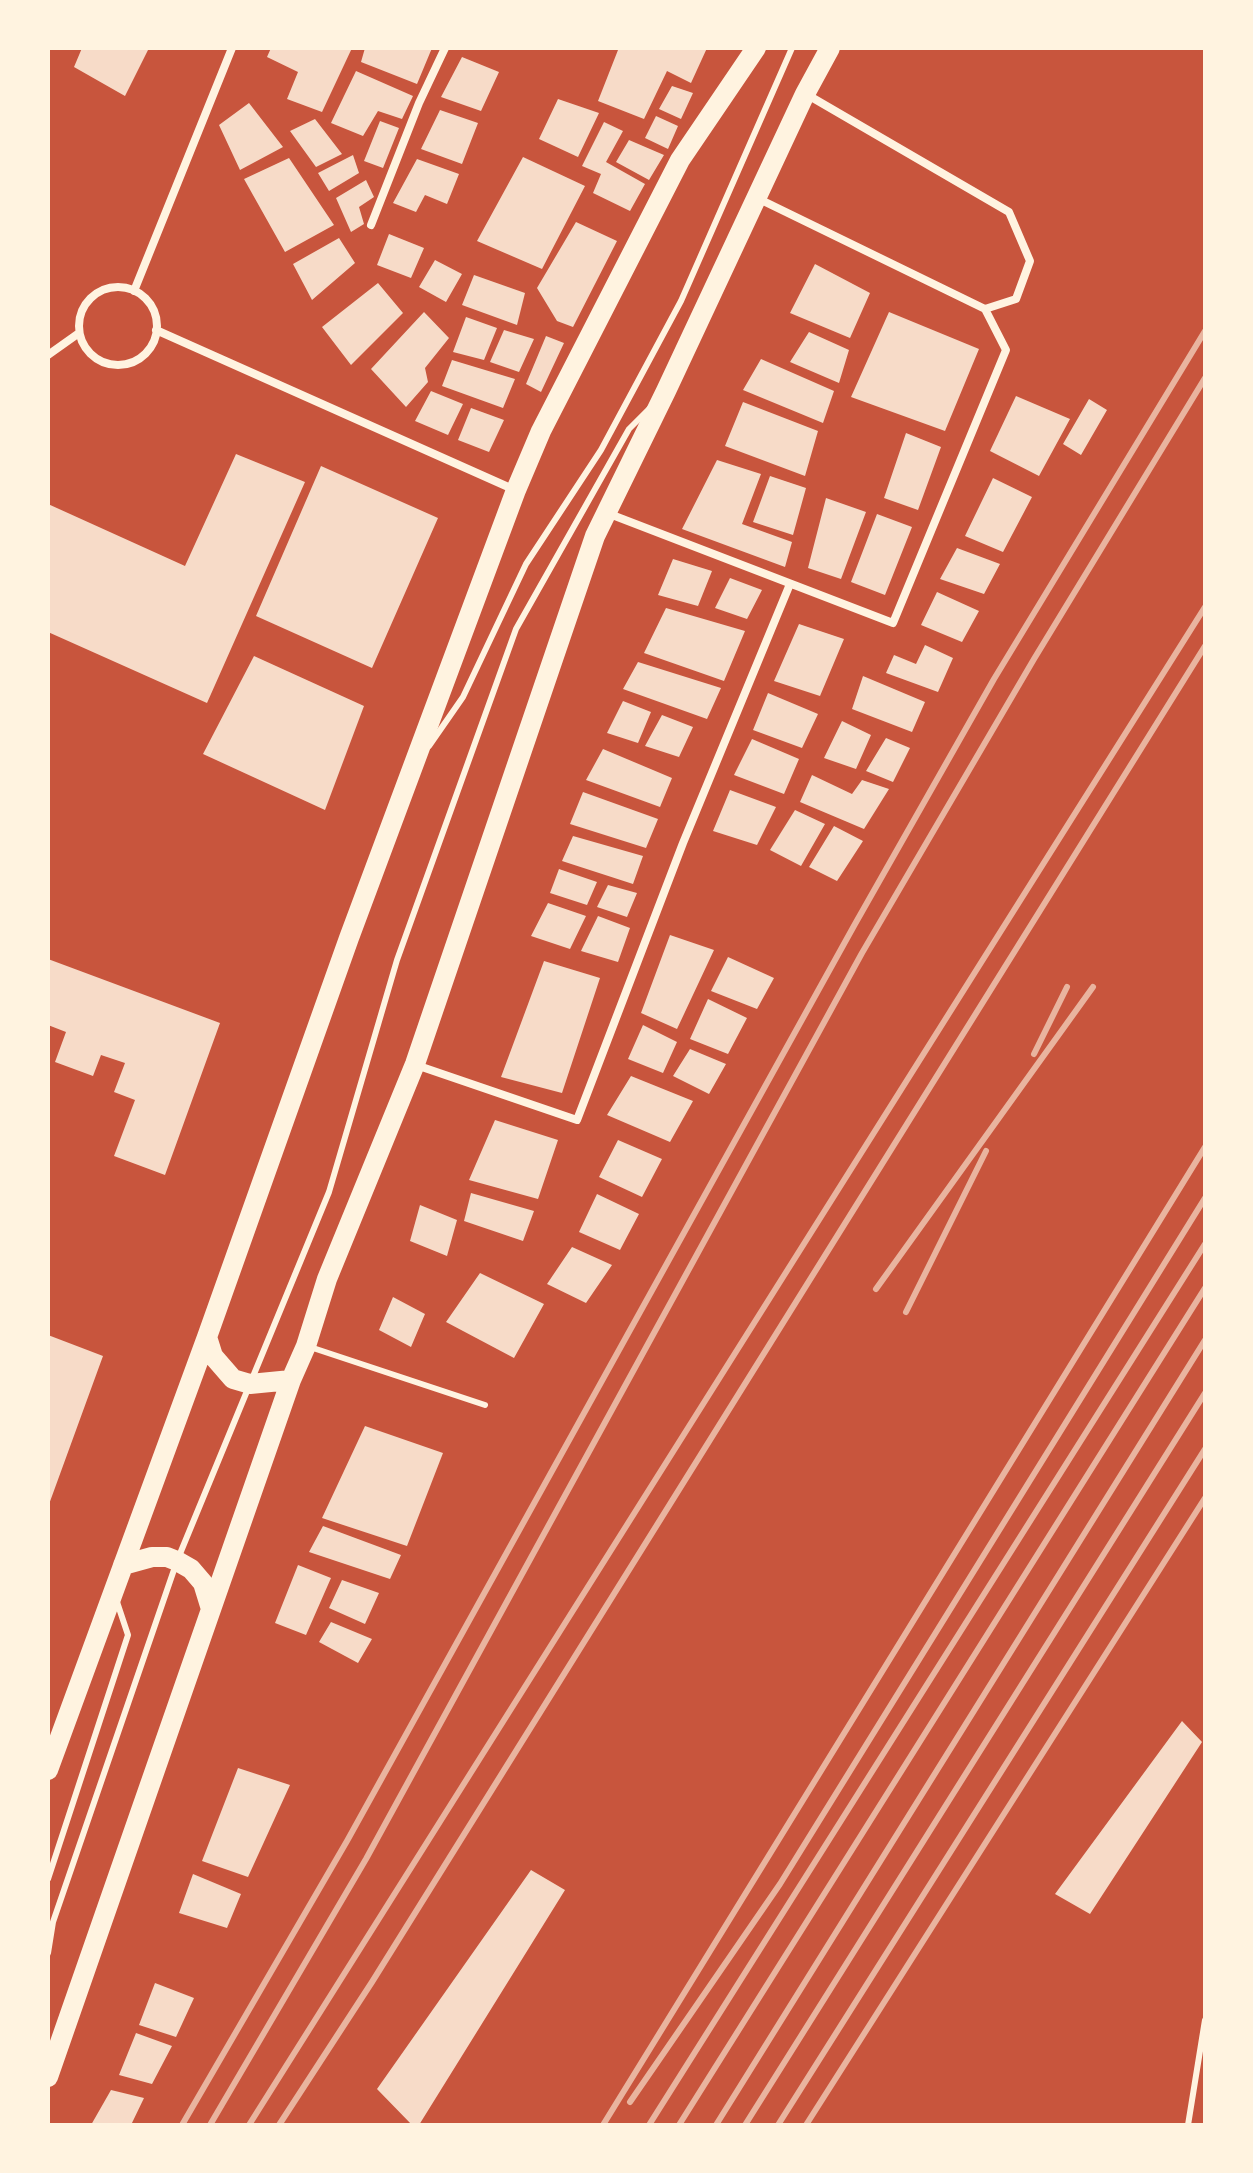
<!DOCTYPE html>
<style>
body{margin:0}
#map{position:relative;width:1253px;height:2173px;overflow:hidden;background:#c8553d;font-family:Montserrat,sans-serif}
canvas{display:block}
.frame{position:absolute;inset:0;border:50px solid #fff3e0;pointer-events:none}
</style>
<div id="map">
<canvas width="1253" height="2173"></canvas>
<div class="frame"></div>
</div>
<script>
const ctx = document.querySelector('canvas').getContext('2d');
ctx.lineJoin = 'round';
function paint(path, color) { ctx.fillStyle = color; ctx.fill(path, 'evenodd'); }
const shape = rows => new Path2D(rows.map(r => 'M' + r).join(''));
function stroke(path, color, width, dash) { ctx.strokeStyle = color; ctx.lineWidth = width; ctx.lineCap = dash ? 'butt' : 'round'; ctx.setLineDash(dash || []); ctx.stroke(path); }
const building = shape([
 [82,48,149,48,125,96,74,67],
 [271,48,352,48,322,112,287,99,298,72,267,57],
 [365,48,432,48,417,84,361,62],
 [613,48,707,48,691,83,667,71,644,119,598,101,618,50],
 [462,57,499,72,481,111,441,97],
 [356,71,413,96,402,119,378,111,363,136,331,123],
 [672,86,693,93,681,119,659,109],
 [558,99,599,113,578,157,539,139],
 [249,103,283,147,240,170,219,125],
 [440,110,478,123,462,164,421,149],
 [656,116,678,126,668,149,645,138],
 [315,119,342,154,316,167,290,131],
 [380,121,399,128,383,168,364,161],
 [604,122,623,131,606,162,645,184,630,211,593,193,601,174,582,166],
 [629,140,664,155,649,180,616,162],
 [353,155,359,173,329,191,318,173],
 [523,157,585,186,542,269,477,241],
 [289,158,334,225,285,252,244,179],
 [417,159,459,174,447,204,425,195,416,212,393,203],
 [366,180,374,197,359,207,364,224,351,232,336,198],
 [576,222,617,241,573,327,557,321,537,288],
 [389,234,424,248,411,278,377,265],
 [339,238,355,263,312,300,293,264],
 [435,260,462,274,446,302,419,287],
 [815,264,870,293,850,338,790,313],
 [474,275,525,293,517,325,462,305],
 [378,283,403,313,351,365,322,327],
 [424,312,449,338,425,368,428,382,406,407,371,369],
 [889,312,979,349,945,431,851,397],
 [466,317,497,328,484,360,453,352],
 [504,330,534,339,519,372,490,362],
 [809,332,849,350,839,383,790,362],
 [546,336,564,343,541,392,526,384],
 [761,359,834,391,823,423,743,390],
 [452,360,515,379,503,408,442,386],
 [431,391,463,404,448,435,415,421],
 [1016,396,1070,419,1039,476,990,451],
 [1089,399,1107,410,1081,455,1063,444],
 [743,402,818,431,805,476,725,446],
 [471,408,504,420,489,452,458,440],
 [906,433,941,447,918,510,884,498],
 [236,454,305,482,207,703,48,632,48,504,185,566],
 [717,460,761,474,742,524,792,542,785,567,682,529],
 [321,466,438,518,372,668,256,616],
 [770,476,806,488,793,535,753,522],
 [993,478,1032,497,1003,552,965,536],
 [826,498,866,512,841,579,808,568],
 [877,514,912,527,885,595,851,582],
 [957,548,1000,564,984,594,940,579],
 [673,559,712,571,698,606,658,595],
 [730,578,762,590,747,619,715,608],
 [937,592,979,611,962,642,921,625],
 [666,608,745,631,724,681,644,653],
 [799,624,844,639,820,696,774,681],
 [925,645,953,658,938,692,886,673,894,655,916,664],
 [254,656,364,706,325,810,203,754],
 [638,662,721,688,707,719,623,689],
 [863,676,925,702,912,732,852,709],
 [768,693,818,714,802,748,753,730],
 [623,701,651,712,638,743,607,733],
 [662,715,693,727,679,757,645,746],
 [842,721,871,735,856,769,824,758],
 [886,738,910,748,893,782,866,771],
 [752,739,799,759,784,794,734,775],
 [603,749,672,778,660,807,586,780],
 [812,775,852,794,862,780,889,789,864,829,800,802],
 [730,790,776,807,757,845,713,831],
 [583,792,658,819,646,848,570,824],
 [795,810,825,824,801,866,770,850],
 [834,826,863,841,837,881,809,867],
 [573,836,643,856,633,884,562,861],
 [559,869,597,882,587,905,550,893],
 [608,885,637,893,627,917,597,907],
 [548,903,586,916,570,949,531,936],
 [598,916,630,928,618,962,581,951],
 [670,935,714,950,677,1029,641,1013],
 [728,957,774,978,757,1009,711,991],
 [48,959,220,1023,165,1175,114,1156,135,1100,114,1092,125,1063,101,1055,93,1076,55,1062,66,1032,48,1025],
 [544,961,600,978,562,1093,501,1077],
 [708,999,747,1018,728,1054,690,1039],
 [643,1025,677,1042,663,1073,628,1059],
 [690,1049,726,1064,709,1094,673,1076],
 [631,1076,693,1101,670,1142,607,1115],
 [495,1120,558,1140,538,1199,469,1180],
 [618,1140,662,1159,642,1197,599,1177],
 [471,1193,534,1211,523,1241,464,1221],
 [597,1194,639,1214,620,1250,579,1232],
 [420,1205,457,1220,447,1256,410,1241],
 [572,1247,612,1265,586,1303,547,1284],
 [480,1273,544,1304,514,1358,446,1322],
 [393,1297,425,1314,411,1347,379,1330],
 [48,1335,103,1356,48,1507],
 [365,1426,443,1453,407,1546,322,1518],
 [323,1526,401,1555,390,1579,309,1552],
 [298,1565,331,1578,306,1635,275,1623],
 [342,1580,379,1593,365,1624,329,1608],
 [331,1622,372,1639,358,1663,319,1642],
 [1182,1721,1202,1742,1090,1914,1055,1894],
 [238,1768,290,1785,248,1877,202,1861],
 [531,1870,565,1890,419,2125,412,2125,377,2089],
 [193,1874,241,1894,227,1928,179,1913],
 [155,1983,194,1998,176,2037,139,2025],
 [136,2033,172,2046,152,2084,119,2075],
 [111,2090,144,2098,131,2125,91,2125]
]);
const service = shape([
 [429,746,463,697,526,564,601,450,681,301,792,48],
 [310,1347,485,1405],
 [48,1879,128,1635,117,1602],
 [48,1953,53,1922,177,1561,329,1192,397,960,516,629,629,429,650,408],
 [1188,2125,1205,2020]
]);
const minor = shape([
 [757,198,985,309,1016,299,1030,261,1009,212,806,94],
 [371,225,419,103,445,48],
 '79 326a39 39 0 1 1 78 0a39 39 0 1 1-78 0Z',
 [134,291,232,48],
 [156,330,515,490],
 [48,355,79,333],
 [607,513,893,623,1006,350,985,309],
 [416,1065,577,1120,683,843,790,584]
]);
const primary = shape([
 [207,1337,213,1356,233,1379,250,1384,291,1380],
 [123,1565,152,1557,167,1557,177,1561,191,1569,203,1583,211,1609],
 [48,1770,207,1337,349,938,516,490,541,431,680,160,756,48],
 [48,2077,291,1380,306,1346,327,1279,415,1064,595,536,666,391,805,94,830,48]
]);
const rail = shape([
 [1034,1054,1067,987],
 [876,1289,1093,987],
 [906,1312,986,1151],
 [630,2102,780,1884,1205,1198],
 [182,2125,347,1841,855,924,994,679,1205,331],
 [210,2125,366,1859,862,953,1034,659,1205,378],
 [249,2125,1205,607],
 [279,2125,372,1982,1205,646],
 [603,2125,1205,1147],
 [649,2125,1205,1244],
 [679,2125,1205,1288],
 [716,2125,1205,1340],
 [745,2125,1205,1393],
 [778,2125,1205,1449],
 [806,2125,1205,1498]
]);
paint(building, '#f7dbc8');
stroke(service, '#fff3e0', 6);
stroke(minor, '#fff3e0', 8);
stroke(primary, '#fff3e0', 20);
stroke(rail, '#e9b49f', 6);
</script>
